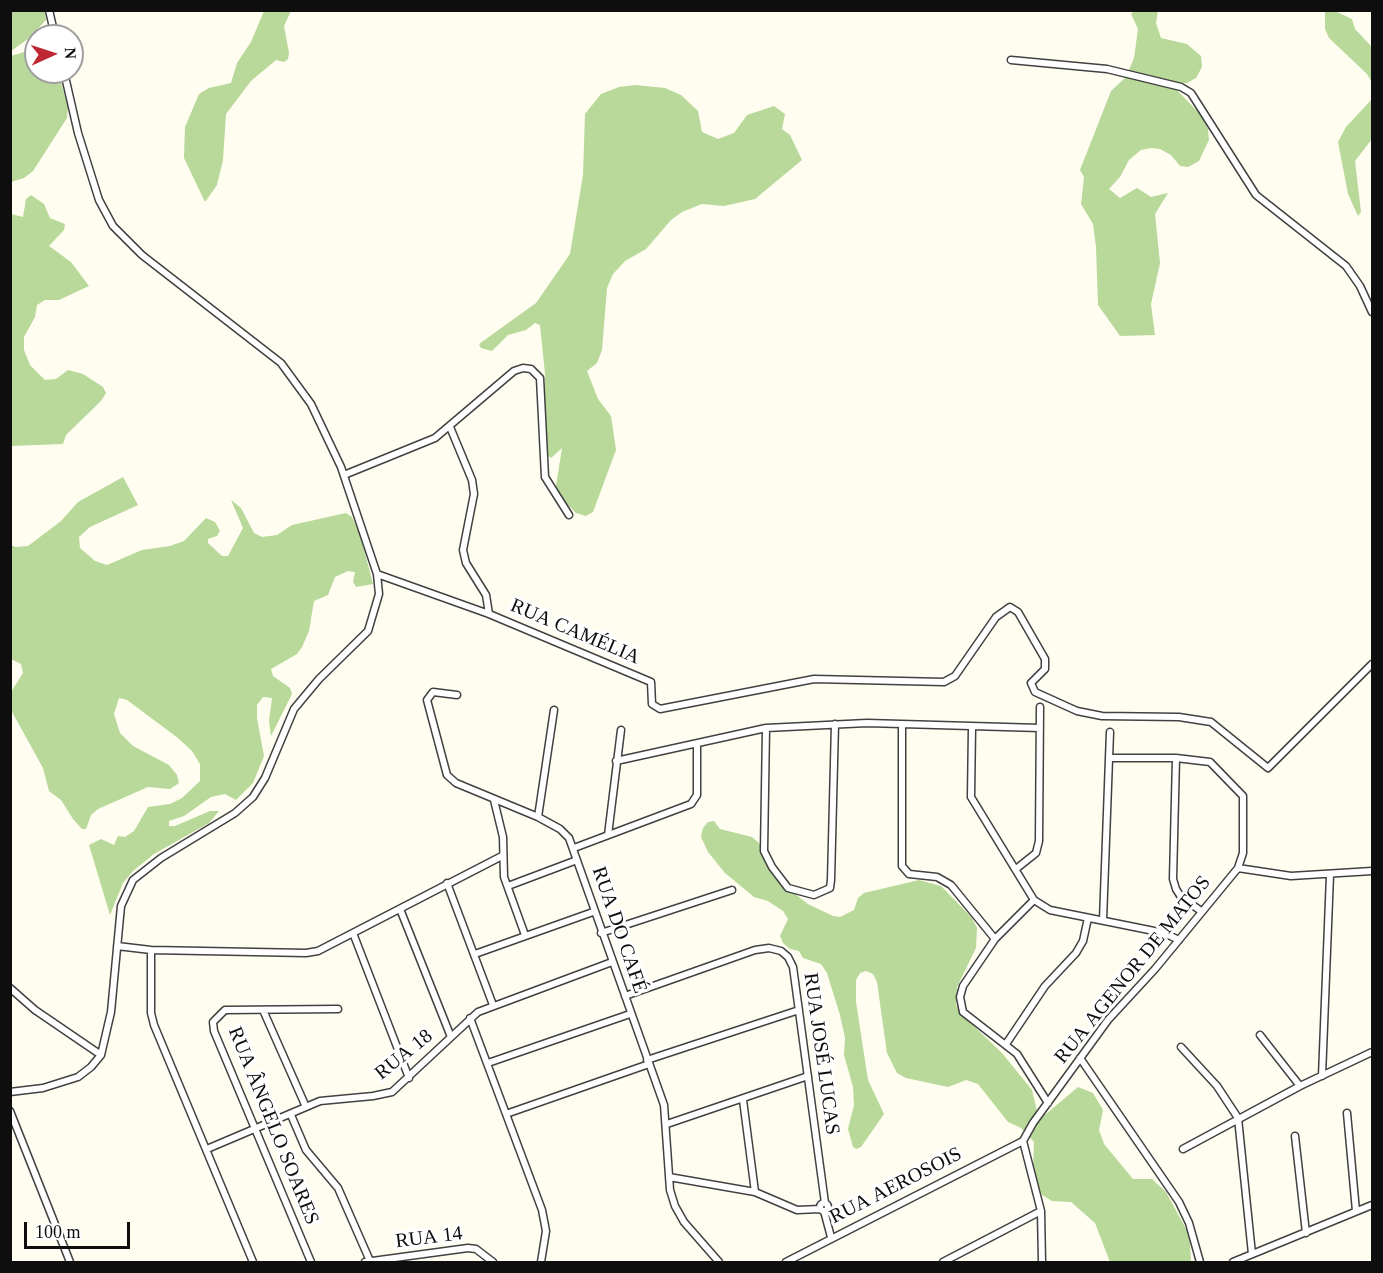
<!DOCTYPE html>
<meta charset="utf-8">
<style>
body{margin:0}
#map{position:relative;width:1383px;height:1273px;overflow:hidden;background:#fffcf0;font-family:"Times New Roman",serif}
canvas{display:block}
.frame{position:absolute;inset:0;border:12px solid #0e0e0e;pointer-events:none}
.north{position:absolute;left:24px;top:24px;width:60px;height:60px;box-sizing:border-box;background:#fff;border:2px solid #9f9f9f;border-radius:50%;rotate:87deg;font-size:16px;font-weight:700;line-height:24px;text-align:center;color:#0e0e0e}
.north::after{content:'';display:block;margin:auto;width:21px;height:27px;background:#bd2832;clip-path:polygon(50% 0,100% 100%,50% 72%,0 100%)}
.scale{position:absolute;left:24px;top:1222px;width:106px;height:27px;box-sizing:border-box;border:3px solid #0e0e0e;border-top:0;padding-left:8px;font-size:18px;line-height:21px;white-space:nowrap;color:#0e0e0e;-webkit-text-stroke:4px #fff;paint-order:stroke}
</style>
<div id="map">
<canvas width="1383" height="1273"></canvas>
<div class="frame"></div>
<div class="north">N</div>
<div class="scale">100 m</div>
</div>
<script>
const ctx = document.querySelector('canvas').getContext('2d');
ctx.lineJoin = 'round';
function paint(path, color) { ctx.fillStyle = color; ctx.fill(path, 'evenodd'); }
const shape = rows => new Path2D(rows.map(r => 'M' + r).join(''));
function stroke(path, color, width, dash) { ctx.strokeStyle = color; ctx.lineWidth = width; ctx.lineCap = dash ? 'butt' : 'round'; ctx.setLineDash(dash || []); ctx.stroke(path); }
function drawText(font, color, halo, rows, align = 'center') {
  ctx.font = font + ' "Times New Roman",serif'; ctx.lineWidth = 6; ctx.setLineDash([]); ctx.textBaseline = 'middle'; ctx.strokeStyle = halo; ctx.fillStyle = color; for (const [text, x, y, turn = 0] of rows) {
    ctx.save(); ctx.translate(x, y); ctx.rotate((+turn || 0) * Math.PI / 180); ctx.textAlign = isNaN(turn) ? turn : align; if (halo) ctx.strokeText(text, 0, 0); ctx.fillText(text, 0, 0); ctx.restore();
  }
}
const forest = shape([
 [11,10,45,11,46,20,28,39,11,51],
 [264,11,291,11,284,26,289,53,288,59,284,62,276,60,251,81,226,114,223,160,217,185,205,202,184,158,185,127,199,94,209,88,231,83,237,63,251,42],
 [1134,11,1158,11,1156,23,1161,38,1187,44,1201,56,1202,67,1196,78,1187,83,1171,84,1201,115,1208,129,1209,140,1199,161,1188,167,1180,166,1171,155,1160,149,1151,148,1141,150,1129,160,1120,177,1109,189,1120,198,1137,188,1151,197,1168,193,1155,214,1160,263,1151,304,1155,335,1120,336,1098,305,1096,247,1093,224,1081,204,1084,177,1080,170,1111,91,1126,77,1134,58,1138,29,1131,14],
 [1335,11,1352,19,1355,29,1372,47,1372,83,1367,74,1329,38,1325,29,1325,12],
 [24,52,36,54,36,72,58,72,68,107,67,118,33,171,24,178,11,182,11,56],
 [635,85,665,88,681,95,698,111,702,132,718,139,734,133,747,115,774,106,785,114,782,129,790,135,802,160,755,199,724,206,702,204,682,212,671,220,646,249,625,261,613,274,607,288,602,350,597,363,587,371,598,399,611,416,616,450,593,512,586,516,576,513,561,498,556,486,562,448,551,458,545,453,545,374,540,325,535,323,526,330,508,335,492,351,481,348,479,344,536,303,570,254,583,175,585,114,601,94,619,87],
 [1372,99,1372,139,1355,161,1361,212,1358,216,1348,194,1338,142,1346,127],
 [31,195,44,204,50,218,65,224,64,230,49,246,71,262,89,286,59,300,45,300,37,305,35,317,24,337,24,350,30,365,45,380,56,379,68,370,83,374,103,387,106,393,101,401,66,435,63,444,11,446,11,214,23,217,26,199],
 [123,477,138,505,90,527,79,537,80,548,95,561,107,565,142,550,170,546,184,541,206,518,215,522,220,531,217,536,208,539,208,543,222,556,228,556,243,528,231,500,241,508,254,533,262,537,277,535,292,525,346,513,352,517,360,534,373,584,356,587,353,582,355,572,348,571,335,577,328,595,314,601,309,631,302,647,297,654,271,669,273,676,290,688,292,694,271,736,269,721,272,698,263,697,257,705,257,718,264,756,253,783,236,800,225,794,211,797,184,816,169,821,169,826,175,826,210,811,219,811,209,823,154,854,133,871,123,883,110,915,89,845,101,839,114,845,118,836,125,837,134,831,148,807,170,804,182,798,200,781,200,764,192,751,178,738,127,700,119,698,114,714,120,733,133,746,169,765,177,775,179,783,170,789,148,787,98,809,91,815,86,829,82,829,73,819,61,800,49,791,43,768,11,710,11,692,23,673,21,664,11,659,10,545,16,547,28,546,61,521,78,502],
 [714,821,720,829,752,837,759,843,769,866,786,887,808,904,833,916,840,917,854,910,858,898,864,893,919,880,941,886,972,918,977,928,976,948,957,987,956,1005,961,1014,1002,1053,1032,1090,1038,1115,1046,1114,1078,1087,1093,1093,1103,1110,1099,1130,1104,1144,1133,1179,1152,1179,1166,1192,1186,1229,1190,1242,1191,1262,1110,1262,1095,1223,1071,1202,1052,1201,1042,1195,1033,1173,1034,1142,1021,1128,1008,1122,978,1084,966,1080,948,1087,906,1078,897,1073,887,1053,877,982,873,974,866,971,860,973,856,980,856,1002,868,1080,884,1114,861,1147,856,1149,853,1147,848,1129,854,1105,853,1087,844,1055,845,1038,840,1015,827,973,821,964,803,958,799,951,790,949,783,943,780,936,788,919,783,911,768,901,754,897,725,873,708,852,701,837,703,828,708,822]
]);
const minor = shape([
 [49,10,55,36],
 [1011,60,1107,69,1181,87,1191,93,1256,195,1346,266,1360,286,1372,312],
 [450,427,472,480,474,494,463,550,466,563,486,595,489,614],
 [344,475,435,438,514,371,523,368,531,369,540,378,545,477,569,515],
 [377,574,489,614,651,682,652,704,660,709,814,679,944,682,955,676,996,617,1010,607,1018,612,1045,659,1045,669,1031,683,1035,692,1077,711,1102,716,1179,717,1211,722,1268,768,1372,664],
 [457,695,433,692,427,700,447,775,456,783,538,817,560,829,569,838,664,1105,670,1190,675,1206,684,1222,719,1262],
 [902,726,902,866,909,874,937,877,951,885,995,939],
 [766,728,764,851,772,867,788,888,814,895,830,888,831,880,835,724],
 [972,728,971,797,1034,900,1050,910,1164,933,1179,940],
 [1176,758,1173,879,1176,889,1181,897,1201,911],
 [616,761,766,728,867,723,1040,728],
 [494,800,503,837,504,877,525,935],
 [538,817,554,710],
 [608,835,621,730],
 [574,848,691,804,697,795,697,744],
 [1238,868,1291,876,1372,871],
 [1016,869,1036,853,1039,841,1040,707],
 [447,883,493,1005],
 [508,886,577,860],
 [1034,900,995,939,963,986,960,997,963,1012,1017,1054,1048,1103],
 [400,909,451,1037],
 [1103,920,1110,732],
 [353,933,409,1078],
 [601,933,732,890],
 [117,946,151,950,306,953,318,951,502,856],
 [151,950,151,1013,154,1025,253,1262],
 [475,954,593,912],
 [10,988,35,1010,101,1055],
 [625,996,755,950,769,948,781,951,788,957,793,967,825,1203],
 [263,1010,306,1107],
 [470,1018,542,1210,546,1231,541,1262],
 [1260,1035,1300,1086],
 [1006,1044,1045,986,1076,953,1083,941,1088,918],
 [1181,1047,1217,1086,1238,1118,1252,1254],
 [1080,1058,1179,1202,1189,1223,1200,1262],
 [647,1060,799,1010],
 [488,1063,630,1014],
 [1322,1076,1330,875],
 [10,1092,43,1088,78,1077,91,1067,101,1055,111,1012,121,906,133,880,161,858,235,813,253,797,265,778,294,709,319,679,368,631,379,594,377,574,341,467,311,404,281,363,142,255,113,226,99,200,78,133,64,72],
 [743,1100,755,1192],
 [10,1111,70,1262],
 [1347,1113,1356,1211],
 [506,1114,649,1064],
 [291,1115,306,1150,338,1188,370,1261],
 [667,1124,808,1076],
 [1295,1136,1306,1233],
 [207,1149,320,1101,373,1096,392,1092,478,1012,612,962],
 [1183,1149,1300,1086,1372,1052],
 [669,1177,755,1192,797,1210,820,1209],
 '820 1207a4 4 0 1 1 8 0a4 4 0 1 1-8 0Z',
 [824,1211,831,1237],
 [311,1262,214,1031,213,1022,225,1010,338,1009],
 [365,1262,468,1248,476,1249,493,1262],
 [786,1262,1023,1141],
 [943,1262,1041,1211],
 [1042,1262,1041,1211,1023,1141,1033,1123,1108,1020,1155,969,1238,868,1243,853,1243,796,1210,762,1176,758,1110,758],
 [1233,1262,1372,1205]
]);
const streetNames = [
 ["RUA CAMÉLIA",575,632,23],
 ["RUA DO CAFÉ",619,930,71],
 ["RUA AGENOR DE MATOS",1133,970,-51],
 ["RUA JOSÉ LUCAS",821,1054,82],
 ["RUA 18",404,1055,-39],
 ["RUA ÂNGELO SOARES",273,1126,68],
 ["RUA AEROSOIS",896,1186,-27],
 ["RUA 14",429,1238,-7]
];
paint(forest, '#b8d999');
stroke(minor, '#414141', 9);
stroke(minor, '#fff', 6);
drawText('20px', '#0e0e0e', '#fff', streetNames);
</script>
